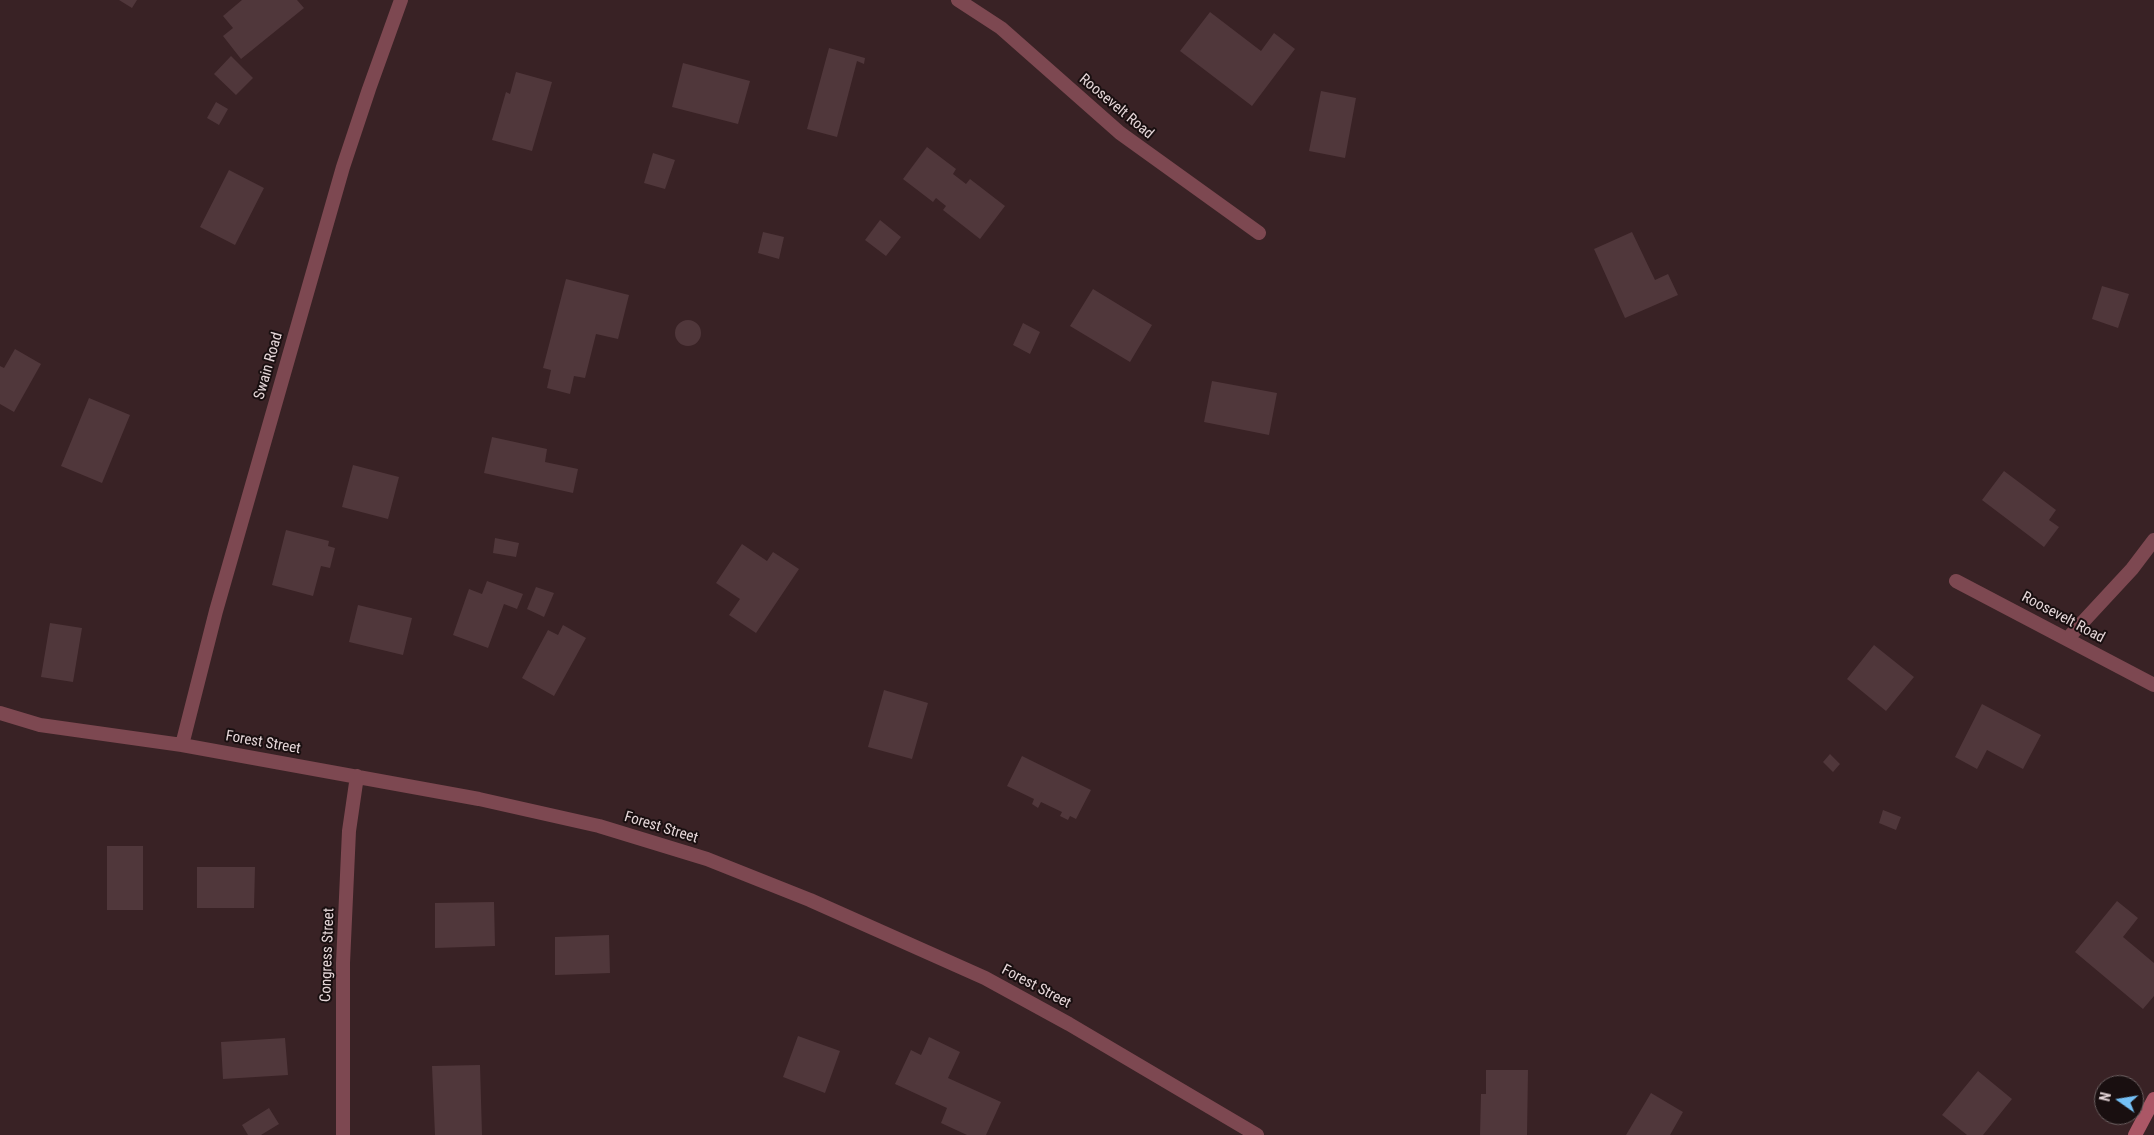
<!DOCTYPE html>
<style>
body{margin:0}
#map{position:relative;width:2154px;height:1135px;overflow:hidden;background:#392225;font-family:"Roboto Condensed",sans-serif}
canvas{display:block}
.north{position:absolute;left:2094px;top:1075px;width:50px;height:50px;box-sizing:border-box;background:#190f10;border:1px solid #6b5f60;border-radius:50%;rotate:283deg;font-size:14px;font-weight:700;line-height:20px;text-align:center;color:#e6d7d9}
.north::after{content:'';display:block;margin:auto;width:18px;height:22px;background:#74c0f6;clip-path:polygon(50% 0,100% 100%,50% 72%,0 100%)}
</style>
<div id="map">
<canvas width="2154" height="1135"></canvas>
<div class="north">N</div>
</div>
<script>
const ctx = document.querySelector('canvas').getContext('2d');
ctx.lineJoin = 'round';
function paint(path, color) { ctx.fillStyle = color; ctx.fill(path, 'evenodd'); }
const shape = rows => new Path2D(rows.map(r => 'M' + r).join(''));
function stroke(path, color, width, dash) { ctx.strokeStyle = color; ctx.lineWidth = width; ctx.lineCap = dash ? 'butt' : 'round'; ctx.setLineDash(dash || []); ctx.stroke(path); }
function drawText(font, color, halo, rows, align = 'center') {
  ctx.font = font + ' "Roboto Condensed",sans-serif'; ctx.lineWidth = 4; ctx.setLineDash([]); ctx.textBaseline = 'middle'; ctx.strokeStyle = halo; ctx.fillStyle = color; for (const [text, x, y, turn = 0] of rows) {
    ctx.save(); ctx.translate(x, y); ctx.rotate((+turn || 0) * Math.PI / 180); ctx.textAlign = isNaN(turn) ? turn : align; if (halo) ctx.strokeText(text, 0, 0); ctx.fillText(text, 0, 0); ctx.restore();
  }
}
const building = shape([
 [119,0,137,0,132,8],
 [242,0,297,0,304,8,241,59,223,36,233,28,223,16],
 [1210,12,1261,51,1274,33,1295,49,1252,106,1180,51],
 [829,48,865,58,864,64,857,61,837,137,807,129],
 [231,56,253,78,236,95,214,74],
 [683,63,750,81,738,124,672,107],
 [516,72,552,82,532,151,492,140,506,92,510,94],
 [1321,91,1356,98,1345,158,1309,151],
 [216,102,228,109,219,125,207,118],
 [927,147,956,169,953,174,966,184,970,179,1005,206,980,239,943,210,946,206,936,198,933,202,903,179],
 [653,153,675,160,665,189,644,183],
 [229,170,264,188,235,245,200,227],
 [880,220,901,237,886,256,865,240],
 [763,232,784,237,779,259,758,253],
 [1632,232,1655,280,1668,274,1678,295,1625,318,1594,249],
 [566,279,629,295,618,339,596,334,585,378,574,376,570,394,547,388,551,370,543,368],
 [2102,286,2129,294,2118,328,2092,319],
 [1093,289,1152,325,1130,362,1070,326],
 '675 333a13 13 0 1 1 26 0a13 13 0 1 1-26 0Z',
 [1023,323,1040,332,1030,354,1013,345],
 [15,349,41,364,14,412,0,404,0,366,4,368],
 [1212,381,1277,393,1269,435,1204,422],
 [89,398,130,415,102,483,61,466],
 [492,437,547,449,545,462,578,469,573,493,484,473],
 [353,465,399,477,388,519,342,507],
 [2004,471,2056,510,2049,520,2059,527,2044,547,1982,500],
 [286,530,329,541,328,546,335,548,330,568,321,566,313,596,272,585],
 [495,538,519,543,516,557,493,553],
 [742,544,767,561,773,552,799,569,756,633,729,615,740,599,716,583],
 [487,581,523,594,517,609,504,604,488,648,453,635,469,589,482,594],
 [536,587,554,593,544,617,527,609],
 [358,605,412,618,403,655,349,642],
 [50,623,82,628,73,682,41,677],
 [563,625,586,638,554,696,522,678,548,630,558,635],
 [1874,645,1914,677,1886,711,1847,679],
 [884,690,928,703,912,759,868,747],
 [1982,704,2041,735,2023,769,1987,750,1977,769,1955,757],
 [1830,754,1840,764,1833,772,1823,762],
 [1022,756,1091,790,1076,819,1070,816,1068,820,1060,816,1062,812,1041,802,1038,808,1032,804,1034,799,1007,786],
 [1883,810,1901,817,1896,830,1879,823],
 [107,846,143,846,143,910,107,910],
 [197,867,255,867,254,908,197,908],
 [2117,901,2138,918,2123,937,2154,963,2154,996,2143,1009,2075,952],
 [494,902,495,946,435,948,435,903],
 [609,935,610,973,555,975,555,937],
 [798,1036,840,1051,825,1093,783,1077],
 [929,1037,960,1052,948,1078,1001,1102,986,1135,967,1135,941,1123,947,1108,895,1084,911,1050,921,1055],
 [285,1038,288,1075,223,1079,221,1042],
 [480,1065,482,1135,435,1135,432,1066],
 [1486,1070,1528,1070,1527,1135,1480,1135,1481,1094,1486,1094],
 [1978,1071,2012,1099,1983,1135,1967,1135,1942,1115],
 [1651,1093,1683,1112,1670,1135,1626,1135],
 [269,1108,279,1124,261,1135,248,1135,242,1125]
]);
const minor = shape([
 [958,0,1001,28,1120,133,1259,233],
 [1956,581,2154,685],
 [2068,638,2132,569,2154,540],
 [0,713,40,725,182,745,479,799,599,826,707,859,810,900,985,978,1069,1024,1257,1135],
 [182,745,216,611,343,167,369,89,401,0],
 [343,1135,343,963,349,831,357,776]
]);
const secondary = shape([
 [2135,1135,2154,1099]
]);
const streetNames = [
 ["Roosevelt Road",1116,107,40],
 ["Swain Road",269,366,-74],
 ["Roosevelt Road",2063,618,28],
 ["Forest Street",263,743,10],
 ["Forest Street",661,828,17],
 ["Congress Street",328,955,-88],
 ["Forest Street",1036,987,28]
];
paint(building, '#50373b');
stroke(minor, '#7d4851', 14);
stroke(secondary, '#ab5766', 14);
drawText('15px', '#e6d7d9', '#190f10', streetNames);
</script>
